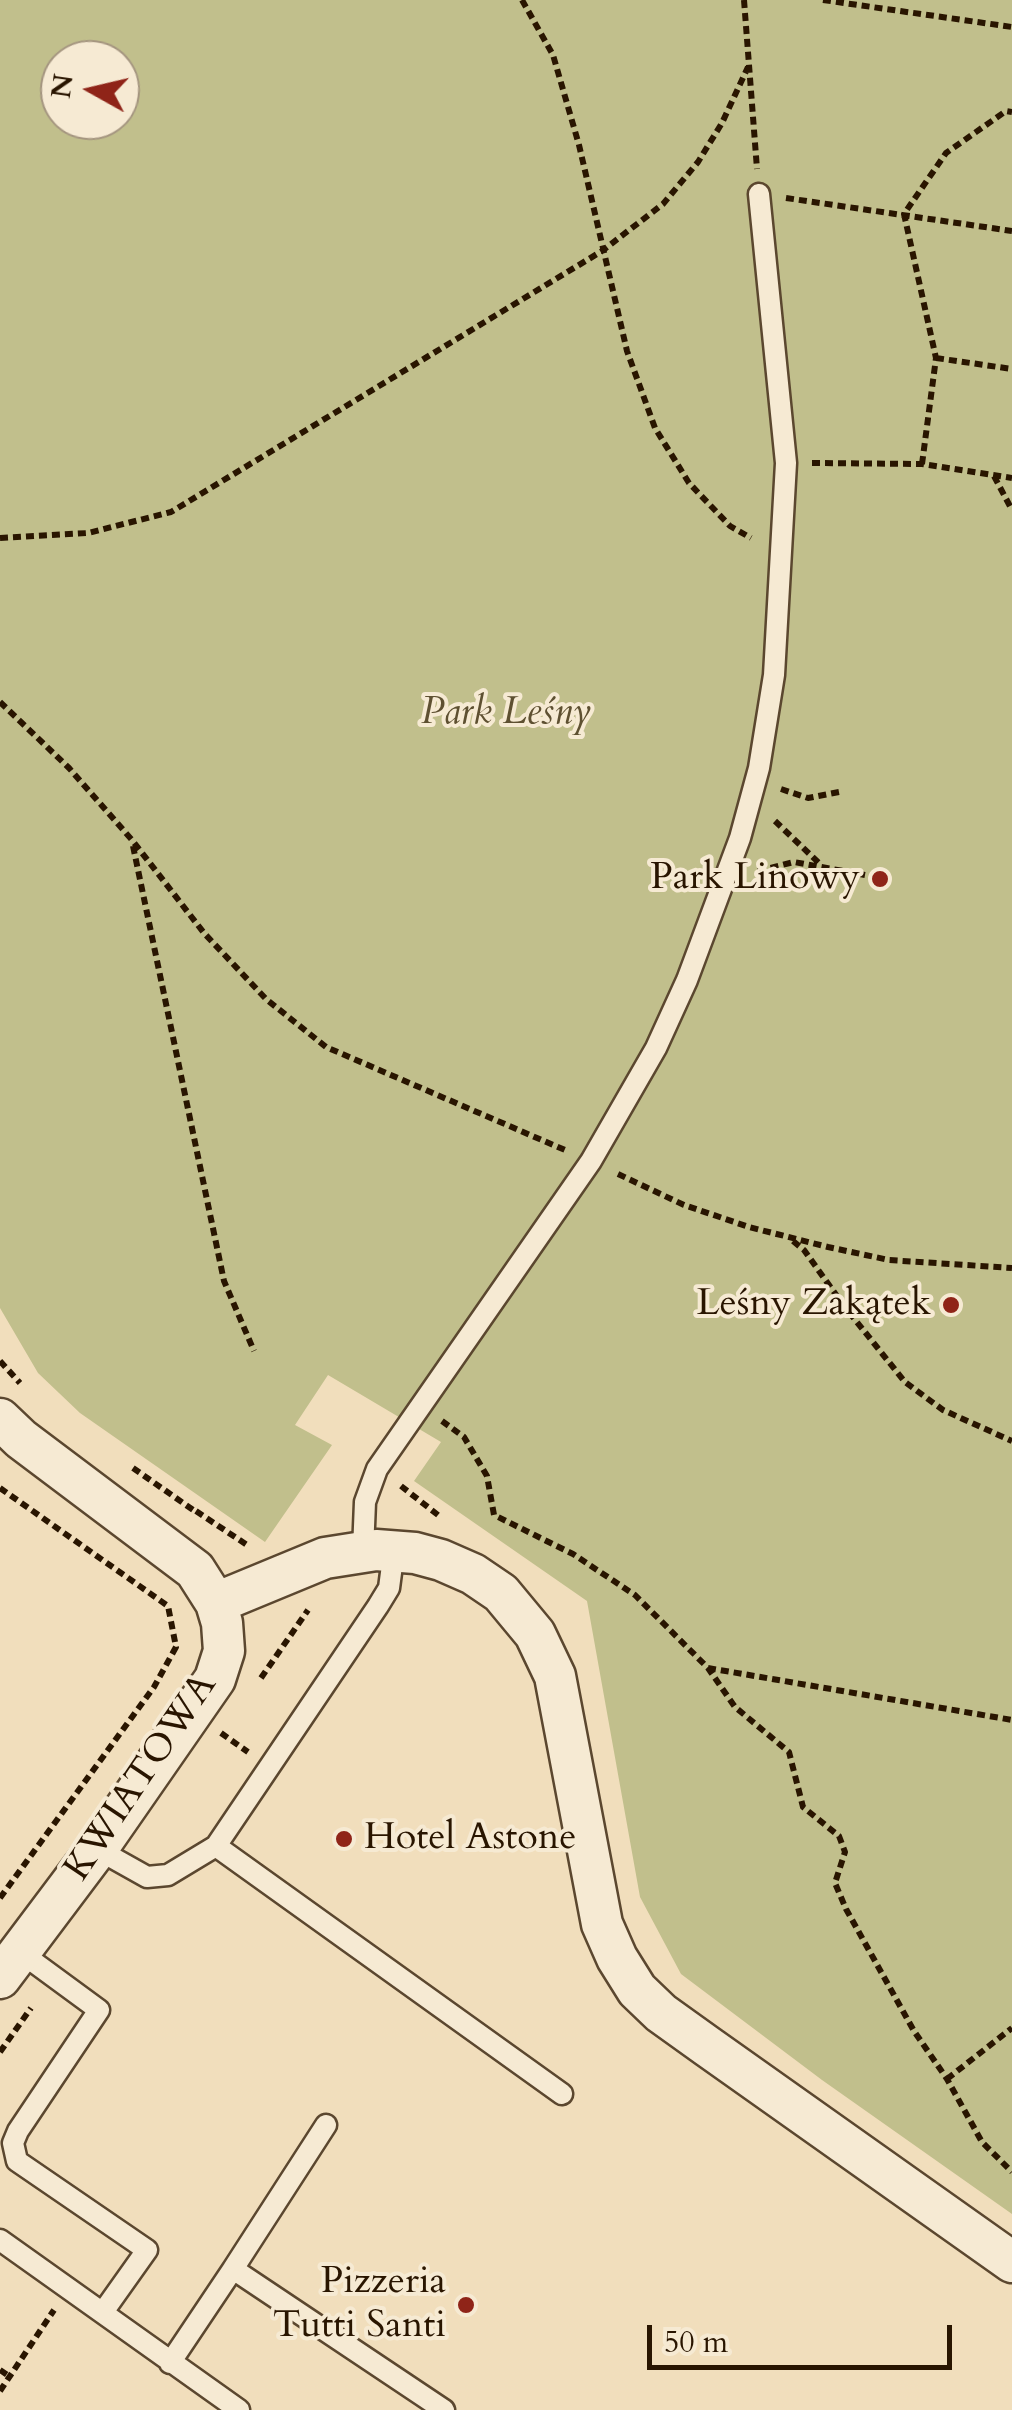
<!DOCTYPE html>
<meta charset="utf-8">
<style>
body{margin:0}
#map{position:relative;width:1012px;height:2410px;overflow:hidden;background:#f1debc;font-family:Cardo,serif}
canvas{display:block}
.north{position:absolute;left:40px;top:40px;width:100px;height:100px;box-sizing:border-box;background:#f6ead3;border:2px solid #a4957f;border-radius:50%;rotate:278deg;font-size:28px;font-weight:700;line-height:40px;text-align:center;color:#291500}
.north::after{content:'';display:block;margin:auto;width:35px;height:45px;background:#8f2418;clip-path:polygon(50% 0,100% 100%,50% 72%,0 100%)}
.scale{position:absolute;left:647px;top:2325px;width:305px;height:45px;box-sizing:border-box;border:5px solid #291500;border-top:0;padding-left:12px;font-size:30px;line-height:35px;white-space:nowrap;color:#291500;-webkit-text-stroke:8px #f6ead3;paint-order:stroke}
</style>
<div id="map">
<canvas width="1012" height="2410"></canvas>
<div class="north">N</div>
<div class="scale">50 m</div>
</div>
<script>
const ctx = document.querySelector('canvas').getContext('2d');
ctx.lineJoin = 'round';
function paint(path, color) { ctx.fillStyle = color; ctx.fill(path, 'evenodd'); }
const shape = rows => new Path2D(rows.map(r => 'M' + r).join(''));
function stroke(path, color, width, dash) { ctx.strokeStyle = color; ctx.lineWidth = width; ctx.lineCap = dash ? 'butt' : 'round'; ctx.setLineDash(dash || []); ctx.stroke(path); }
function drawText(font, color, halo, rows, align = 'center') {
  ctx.font = font + ' Cardo,serif'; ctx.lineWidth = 8; ctx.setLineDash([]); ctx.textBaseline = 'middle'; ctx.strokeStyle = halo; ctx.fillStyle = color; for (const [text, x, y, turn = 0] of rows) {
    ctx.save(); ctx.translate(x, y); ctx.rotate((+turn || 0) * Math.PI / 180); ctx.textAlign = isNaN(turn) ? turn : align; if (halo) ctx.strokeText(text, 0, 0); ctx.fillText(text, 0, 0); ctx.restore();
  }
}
const green = shape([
 [0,0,1012,0,1012,2214,822,2080,681,1974,640,1897,587,1601,414,1481,441,1442,328,1375,295,1425,332,1445,265,1542,80,1413,38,1373,0,1308],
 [60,60,120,60,120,120,60,120]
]);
const path = shape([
 [522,0,553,55,579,145,627,351,655,428,689,483,730,526,751,538],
 [744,0,757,169],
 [823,0,1012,27],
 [786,198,1012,231],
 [936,358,1012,369],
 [812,463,922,464,1012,478],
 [922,464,936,358,904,214,946,153,1006,111,1012,112],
 [994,476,1012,510],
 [0,538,88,533,171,512,602,251,663,204,698,162,722,123,748,67],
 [0,702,69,768,132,840,204,933,266,999,326,1047,565,1150],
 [781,789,808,798,839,792],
 [775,821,820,864],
 [133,846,224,1281,254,1351],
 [758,871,794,862,865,875],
 [618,1174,684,1205,749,1227,828,1247,889,1260,1012,1268],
 [793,1241,804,1250,844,1306,905,1382,943,1410,1012,1441],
 [0,1361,20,1383],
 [442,1421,464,1437,487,1476,494,1515,573,1554,635,1595,708,1668,735,1707,789,1752,803,1807,839,1836,845,1852,835,1883,846,1909,914,2031,947,2079,982,2142,1012,2172],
 [133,1468,196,1512],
 [401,1486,438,1515],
 [0,1488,168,1606,176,1647,154,1687,0,1898],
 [196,1511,250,1547],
 [708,1668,1012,1720],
 [261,1678,308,1610],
 [221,1733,248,1752],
 [0,2052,31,2008],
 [947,2079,1012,2028],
 [0,2370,9,2376],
 [0,2391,54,2310]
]);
const service = shape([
 [363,1551,365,1502,377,1469,591,1161,656,1048,687,980,740,838,759,768,774,675,786,463,759,194],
 [216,1846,562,2094],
 [97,1849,147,1877,168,1875,216,1846,378,1606,389,1588,394,1550],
 [20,1952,99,2010,18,2131,13,2143,17,2161,147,2250,103,2312],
 [326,2125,233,2269,444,2410],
 [0,2240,239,2410],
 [170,2363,233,2269]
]);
const minor = shape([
 [0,1419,21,1439,195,1570,216,1603,222,1623,224,1651,215,1679,97,1849,0,1978],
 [216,1603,325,1558,376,1550,415,1553,441,1560,473,1574,501,1593,535,1634,555,1676,602,1924,617,1958,637,1990,661,2013,707,2046,1012,2262]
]);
const markers = [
 [880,879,10,"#8f2418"],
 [951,1305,10,"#8f2418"],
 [344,1839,10,"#8f2418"],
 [466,2305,10,"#8f2418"]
];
const parkNames = [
 ["Park Leśny",506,714]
];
const poiNames = [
 ["Park Linowy",860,879],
 ["Leśny Zakątek",931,1305],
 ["Hotel Astone",364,1839,"left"],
 ["Pizzeria",446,2283],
 ["Tutti Santi",446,2327]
];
const streetNames = [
 ["KWIATOWA",142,1778,-56]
];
paint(green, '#c1bf8c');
stroke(service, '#5b472f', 25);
stroke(minor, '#5b472f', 45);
stroke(path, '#291500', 6, [8, 5]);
stroke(service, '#f6ead3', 20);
stroke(minor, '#f6ead3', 40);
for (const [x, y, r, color] of markers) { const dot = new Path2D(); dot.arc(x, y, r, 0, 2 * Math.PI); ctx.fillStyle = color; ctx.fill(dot); stroke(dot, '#f6ead3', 4); }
drawText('italic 38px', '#5e5031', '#f6ead3', parkNames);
drawText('38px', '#291500', '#f6ead3', poiNames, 'right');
drawText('38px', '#291500', '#f6ead3', streetNames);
</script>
